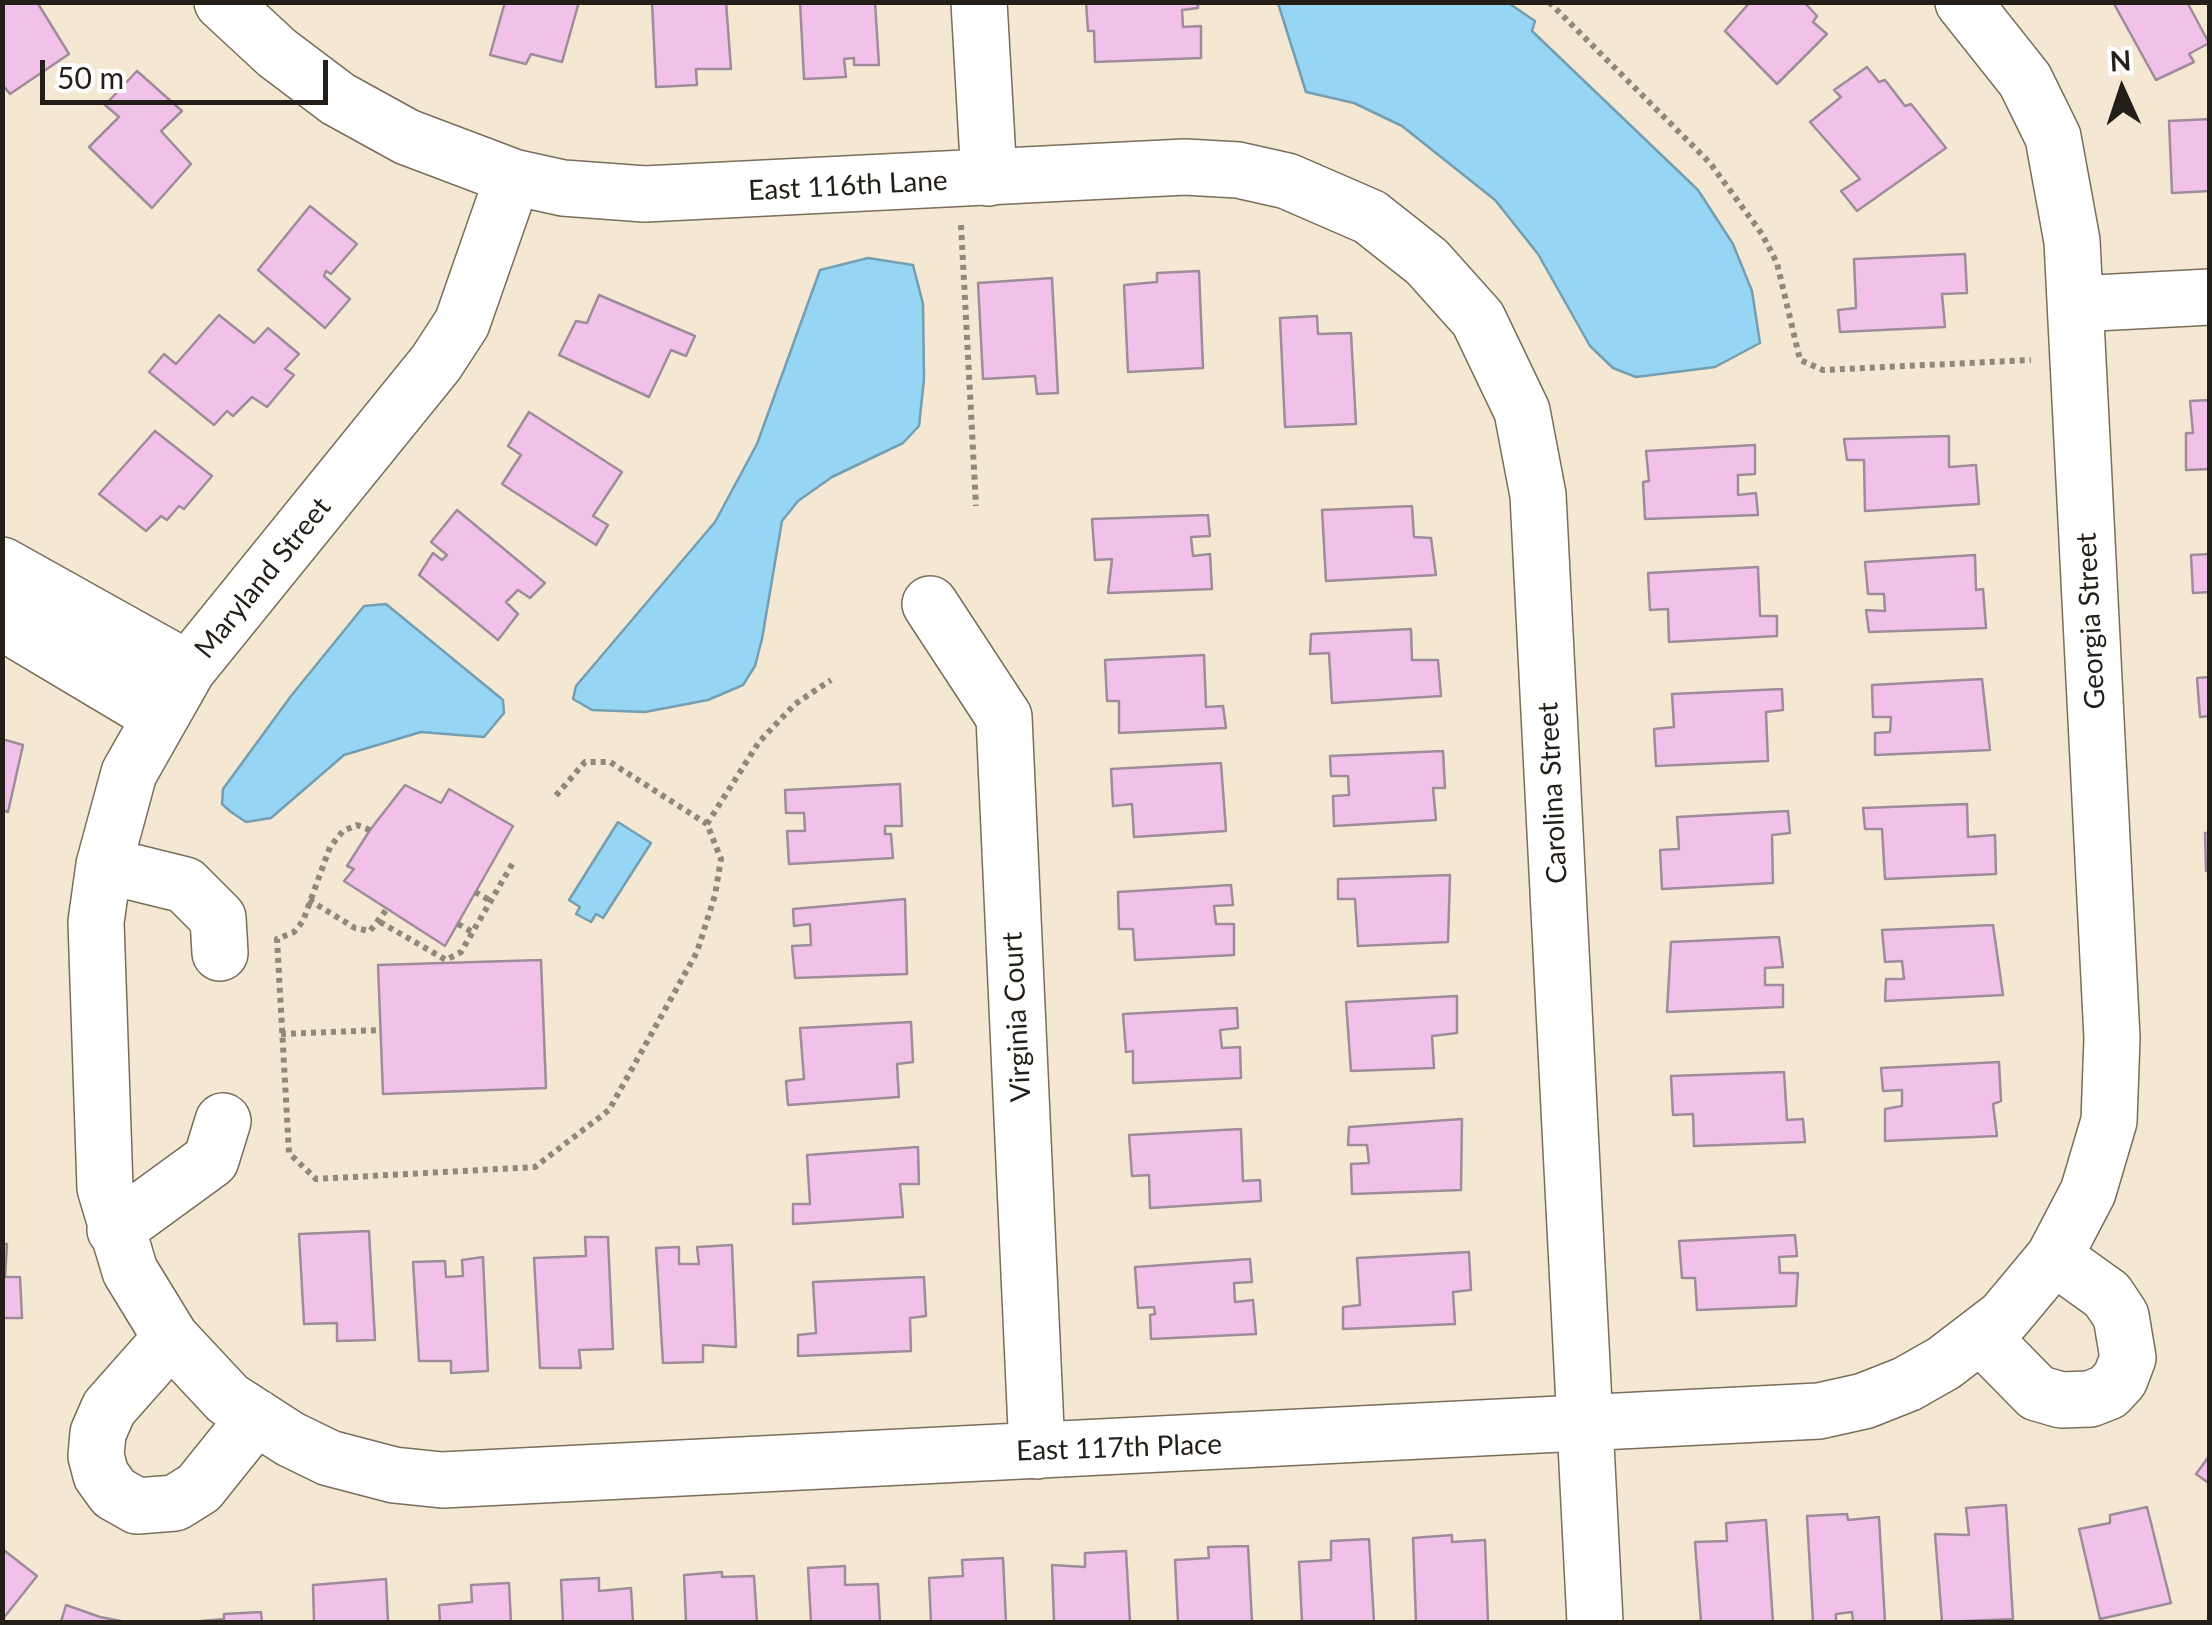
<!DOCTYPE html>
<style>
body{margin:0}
#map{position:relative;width:2212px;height:1625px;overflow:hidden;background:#f5e8d3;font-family:Lato,sans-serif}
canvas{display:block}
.frame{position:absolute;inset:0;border:5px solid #231e17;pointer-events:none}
.north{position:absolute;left:2072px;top:40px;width:100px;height:100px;-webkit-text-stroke:8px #fff;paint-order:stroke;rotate:357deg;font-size:28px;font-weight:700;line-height:40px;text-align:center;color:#231e17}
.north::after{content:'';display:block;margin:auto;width:35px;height:45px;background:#231e17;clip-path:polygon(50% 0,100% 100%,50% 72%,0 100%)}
.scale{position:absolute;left:40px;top:60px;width:288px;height:45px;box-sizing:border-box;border:5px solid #231e17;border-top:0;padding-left:12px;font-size:30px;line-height:35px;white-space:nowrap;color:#231e17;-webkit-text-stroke:8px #fff;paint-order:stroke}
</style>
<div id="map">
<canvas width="2212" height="1625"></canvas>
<div class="frame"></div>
<div class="north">N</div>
<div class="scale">50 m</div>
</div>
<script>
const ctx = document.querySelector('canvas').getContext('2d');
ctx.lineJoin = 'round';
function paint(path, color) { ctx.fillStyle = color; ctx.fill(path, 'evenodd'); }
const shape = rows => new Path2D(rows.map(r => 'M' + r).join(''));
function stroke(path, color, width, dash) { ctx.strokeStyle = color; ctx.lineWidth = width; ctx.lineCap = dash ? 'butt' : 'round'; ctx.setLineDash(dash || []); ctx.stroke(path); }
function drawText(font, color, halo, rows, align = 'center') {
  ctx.font = font + ' Lato,sans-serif'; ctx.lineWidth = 10; ctx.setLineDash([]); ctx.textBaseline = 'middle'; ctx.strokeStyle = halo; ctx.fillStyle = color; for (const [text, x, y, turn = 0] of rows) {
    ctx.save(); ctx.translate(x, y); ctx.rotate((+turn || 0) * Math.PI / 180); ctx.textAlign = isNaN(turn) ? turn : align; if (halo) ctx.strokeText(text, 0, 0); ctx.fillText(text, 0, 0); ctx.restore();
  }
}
const water = shape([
 [1507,2,1535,21,1532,31,1698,190,1733,244,1752,291,1760,343,1715,367,1636,377,1613,368,1590,346,1538,254,1495,200,1402,126,1354,103,1306,92,1278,3,1507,2],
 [868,258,913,265,923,304,924,379,919,426,903,443,832,477,798,501,782,521,762,639,755,666,743,685,708,700,645,712,592,710,573,699,576,686,715,522,757,444,820,270,868,258],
 [386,604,503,700,504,713,484,737,421,732,344,755,271,818,246,822,231,812,222,804,223,789,291,696,364,606,386,604],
 [618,822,651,843,603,918,596,914,591,922,576,914,580,907,569,900,618,822]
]);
const building = shape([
 [2,2,37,2,69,54,10,94,2,84,2,2],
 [505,2,579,2,562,62,531,54,526,64,490,55,505,2],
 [652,2,726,2,731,69,696,69,697,85,656,87,652,2],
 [800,2,875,2,879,65,854,65,854,58,844,59,846,77,804,79,800,2],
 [1086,2,1198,2,1198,8,1182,10,1183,27,1201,26,1201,58,1095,62,1094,31,1088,31,1086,2],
 [1750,2,1804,2,1817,16,1813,22,1827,34,1777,84,1725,31,1750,2],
 [2113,2,2187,2,2209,43,2189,54,2194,62,2156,80,2113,2],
 [1867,67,1879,82,1885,80,1905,106,1911,104,1946,148,1857,211,1841,191,1860,179,1810,122,1841,97,1834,90,1867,67],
 [137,71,182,111,161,131,191,164,152,208,89,147,119,117,105,105,137,71],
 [2210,119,2210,191,2172,193,2169,121,2210,119],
 [310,206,357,244,331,274,326,271,324,276,350,299,325,328,258,270,310,206],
 [1965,254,1967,293,1942,294,1945,327,1840,332,1838,310,1856,308,1854,259,1965,254],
 [1199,271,1203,368,1128,372,1124,285,1157,282,1157,273,1199,271],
 [1052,278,1058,393,1037,394,1035,376,983,379,978,283,1052,278],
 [599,295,695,336,686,356,671,350,649,397,559,355,576,321,587,323,599,295],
 [219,315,254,343,268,328,299,354,285,369,294,375,267,407,252,397,233,416,227,411,214,425,149,372,164,354,176,364,219,315],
 [1317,316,1318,334,1351,333,1356,424,1285,427,1280,318,1317,316],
 [2210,400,2210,469,2186,470,2186,433,2193,433,2190,401,2210,400],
 [529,412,622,472,593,516,608,525,596,545,502,484,521,455,508,446,529,412],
 [155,431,212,476,184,509,179,506,167,520,161,516,146,531,99,494,155,431],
 [1949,436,1949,467,1976,465,1979,504,1865,511,1864,460,1847,460,1844,439,1949,436],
 [1755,445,1755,474,1738,475,1738,495,1756,493,1758,515,1645,519,1643,482,1649,481,1646,451,1755,445],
 [1412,506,1414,537,1431,538,1436,575,1326,581,1322,510,1412,506],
 [457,510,545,583,530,598,518,590,506,602,518,614,498,640,419,575,433,553,442,560,447,555,431,542,457,510],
 [1208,515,1210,536,1191,537,1193,556,1210,554,1212,589,1108,593,1112,559,1095,560,1092,519,1208,515],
 [2210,554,2210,592,2193,593,2191,555,2210,554],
 [1975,555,1976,590,1983,589,1986,628,1869,632,1866,610,1885,611,1884,594,1868,594,1865,562,1975,555],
 [1758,567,1760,616,1777,616,1777,636,1669,642,1668,609,1650,610,1648,573,1758,567],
 [1411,629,1412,660,1438,660,1441,696,1332,703,1329,653,1310,654,1311,634,1411,629],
 [1204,655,1206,707,1223,706,1226,728,1119,733,1119,701,1107,701,1105,660,1204,655],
 [2210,677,2210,716,2200,717,2197,678,2210,677],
 [1982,679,1990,750,1875,755,1875,733,1890,732,1891,717,1873,717,1872,685,1982,679],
 [1782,689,1783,710,1766,712,1768,761,1656,766,1654,729,1674,727,1672,694,1782,689],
 [2,739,23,745,8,812,2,810,2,739],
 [1443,751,1445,788,1433,788,1436,820,1334,826,1333,796,1349,795,1348,776,1331,776,1330,756,1443,751],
 [1221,763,1226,831,1134,837,1132,804,1113,806,1111,769,1221,763],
 [900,784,902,826,885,826,885,834,891,834,893,858,789,864,787,831,805,831,804,813,786,813,785,790,900,784],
 [405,785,441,803,449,789,513,826,445,946,344,881,354,869,347,866,370,830,405,785],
 [1967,804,1968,837,1995,835,1996,874,1885,879,1882,829,1865,829,1863,808,1967,804],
 [1788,811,1790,833,1772,835,1773,883,1662,889,1660,850,1679,849,1677,817,1788,811],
 [2205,833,2210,833,2210,871,2206,871,2205,833],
 [1450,875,1448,942,1358,946,1355,899,1338,899,1338,879,1450,875],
 [1231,885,1233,905,1214,906,1216,924,1234,924,1234,955,1135,960,1133,929,1119,929,1118,892,1231,885],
 [905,899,907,974,795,978,792,946,811,945,810,924,794,926,793,909,905,899],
 [1993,925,2003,995,1885,1001,1886,979,1904,979,1902,961,1885,962,1882,930,1993,925],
 [1779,937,1783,967,1765,968,1765,985,1783,985,1783,1007,1667,1012,1671,942,1779,937],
 [541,960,546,1088,383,1094,378,965,541,960],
 [1457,996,1457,1033,1432,1036,1434,1068,1351,1071,1346,1002,1457,996],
 [1237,1008,1238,1028,1220,1030,1222,1048,1240,1047,1241,1078,1133,1083,1133,1051,1126,1052,1123,1014,1237,1008],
 [911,1022,913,1062,897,1064,899,1097,788,1105,786,1081,804,1079,800,1028,911,1022],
 [1999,1062,2001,1101,1993,1104,1997,1136,1885,1141,1885,1109,1902,1106,1902,1090,1883,1091,1881,1068,1999,1062],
 [1784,1072,1787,1120,1803,1119,1805,1142,1694,1146,1693,1114,1673,1115,1671,1076,1784,1072],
 [1462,1119,1461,1190,1352,1194,1351,1164,1369,1163,1367,1145,1348,1145,1349,1127,1462,1119],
 [1241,1129,1243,1181,1260,1180,1261,1201,1150,1208,1149,1175,1132,1176,1129,1135,1241,1129],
 [918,1147,919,1184,900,1184,903,1217,793,1224,793,1204,810,1204,807,1155,918,1147],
 [369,1231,375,1340,337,1341,337,1323,304,1324,299,1234,369,1231],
 [1795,1235,1797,1256,1779,1257,1780,1273,1798,1273,1796,1306,1697,1310,1695,1278,1682,1278,1679,1241,1795,1235],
 [585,1237,608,1237,613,1349,579,1350,581,1368,540,1368,534,1258,586,1256,585,1237],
 [2,1244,7,1244,5,1277,20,1277,22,1318,2,1318,2,1244],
 [732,1245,736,1347,703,1345,703,1362,663,1363,656,1248,679,1247,679,1264,699,1264,697,1247,732,1245],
 [1469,1252,1471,1290,1453,1292,1455,1324,1343,1329,1343,1307,1360,1305,1357,1258,1469,1252],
 [483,1257,488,1371,451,1373,451,1361,419,1361,413,1262,445,1261,446,1277,463,1276,462,1260,483,1257],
 [1250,1259,1252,1282,1234,1283,1235,1302,1253,1300,1256,1334,1151,1339,1150,1315,1155,1314,1154,1307,1138,1308,1135,1267,1250,1259],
 [924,1277,926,1316,910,1318,911,1351,798,1356,798,1335,816,1333,813,1282,924,1277],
 [2210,1455,2210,1484,2196,1474,2210,1455],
 [2006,1505,2013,1619,1942,1622,1935,1534,1969,1535,1966,1508,2006,1505],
 [2147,1507,2171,1603,2100,1619,2079,1529,2110,1523,2110,1515,2147,1507],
 [1847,1514,1848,1520,1879,1517,1885,1622,1853,1622,1852,1612,1836,1614,1836,1622,1813,1622,1807,1516,1847,1514],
 [1766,1520,1773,1622,1701,1622,1695,1542,1727,1541,1726,1523,1766,1520],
 [1452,1535,1452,1542,1485,1540,1488,1622,1416,1622,1413,1538,1452,1535],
 [1369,1539,1374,1622,1302,1622,1299,1562,1331,1560,1331,1541,1369,1539],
 [1248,1546,1252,1622,1178,1622,1175,1560,1209,1558,1208,1547,1248,1546],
 [5,1551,37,1576,2,1620,2,1554,5,1551],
 [1126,1551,1130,1622,1054,1622,1052,1565,1085,1567,1085,1553,1126,1551],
 [1003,1558,1006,1622,931,1622,929,1578,963,1576,962,1560,1003,1558],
 [845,1566,845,1585,878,1584,880,1622,811,1622,808,1568,845,1566],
 [722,1572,722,1577,754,1576,757,1622,686,1622,684,1575,722,1572],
 [599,1578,599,1591,631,1588,633,1622,563,1622,561,1580,599,1578],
 [386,1579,388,1622,314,1622,313,1585,386,1579],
 [509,1583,511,1622,440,1622,439,1605,472,1602,471,1585,509,1583],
 [66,1605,100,1617,126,1622,61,1622,66,1605],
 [261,1612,262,1622,190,1622,224,1619,224,1614,261,1612]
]);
const path = shape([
 [1549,2,1710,163,1762,234,1777,263,1800,360,1823,370,2031,360],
 [961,225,976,506],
 [707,824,759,742,795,704,831,680],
 [370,830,357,825,343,831,330,847,303,921,294,932,277,939,289,1153,316,1179,535,1167,609,1110,697,952,715,895,721,859,707,824,610,762,585,762,553,799],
 [475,892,491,901],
 [309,900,355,928,370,931,387,909],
 [380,922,446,960,461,952,514,861],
 [458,924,472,932],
 [281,1034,381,1030]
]);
const minor = shape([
 [222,2,277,53,338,99,407,137,513,177,462,323,436,363,188,669,129,773,104,865,96,922,105,1188,130,1271,171,1338,228,1399,290,1439,329,1458,394,1475,442,1480,1819,1411,1864,1401,1907,1384,1944,1363,2004,1317,2054,1257,2088,1192,2109,1121,2112,1038,2072,241,2053,137,2025,80,1963,2],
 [979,2,989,178],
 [513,177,563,188,645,194,1185,167,1238,170,1287,181,1370,217,1427,262,1478,319,1522,411,1538,495,1595,1622],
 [2076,304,2210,297],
 [2,565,188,669],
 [930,604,1004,717,1037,1451],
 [2,622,158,715],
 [104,865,185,885,218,918,220,953],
 [115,1230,211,1160,223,1121],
 [1982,1337,2037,1393,2061,1400,2090,1399,2108,1392,2120,1379,2128,1358,2121,1316,2107,1295,2054,1257],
 [171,1338,109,1408,98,1433,96,1456,101,1475,114,1493,137,1506,175,1503,199,1488,256,1417]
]);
const streetNames = [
 ["East 116th Lane",848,186,-3],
 ["Maryland Street",263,578,-51],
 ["Georgia Street",2091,621,-93],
 ["Carolina Street",1553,793,-93],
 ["Virginia Court",1017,1017,-93],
 ["East 117th Place",1119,1448,-2]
];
paint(water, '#96d5f3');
stroke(water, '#749eb1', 2.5);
paint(building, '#f2c1ea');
stroke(building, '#9e8c9b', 2.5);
stroke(minor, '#796d5b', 58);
stroke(path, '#918879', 6, [5, 5]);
stroke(minor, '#fff', 55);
drawText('28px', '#231e17', '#fff', streetNames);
</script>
